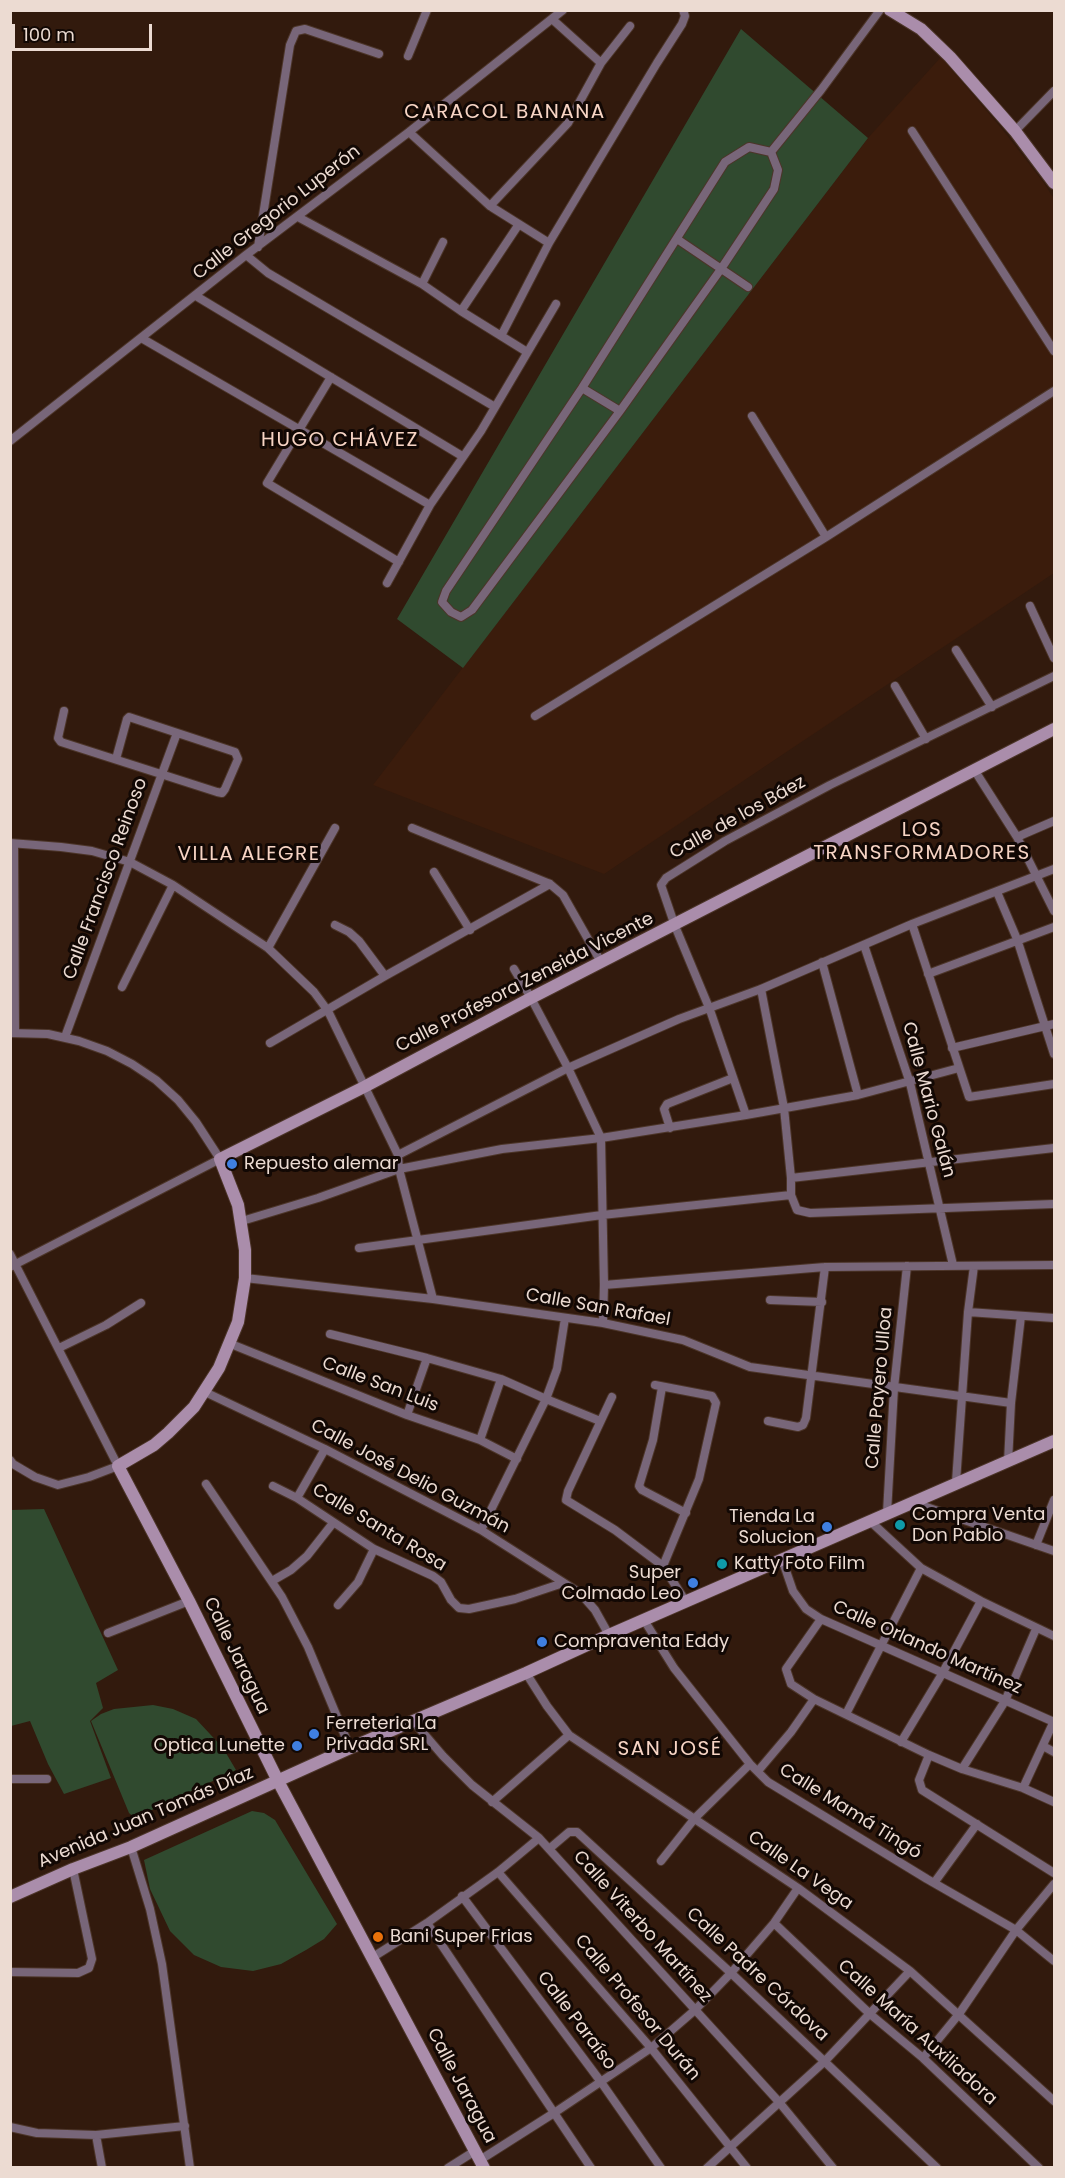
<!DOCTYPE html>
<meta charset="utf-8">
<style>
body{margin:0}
#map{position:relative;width:1065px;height:2178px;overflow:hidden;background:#321a0d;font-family:Poppins,sans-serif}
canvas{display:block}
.frame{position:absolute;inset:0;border:12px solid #ecdbd2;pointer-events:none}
.scale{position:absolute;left:12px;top:24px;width:140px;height:27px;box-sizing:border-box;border:3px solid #ecdbd2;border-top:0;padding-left:8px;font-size:18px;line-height:21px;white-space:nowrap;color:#ecdbd2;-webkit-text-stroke:4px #120804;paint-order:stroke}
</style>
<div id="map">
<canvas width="1065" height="2178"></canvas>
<div class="frame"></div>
<div class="scale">100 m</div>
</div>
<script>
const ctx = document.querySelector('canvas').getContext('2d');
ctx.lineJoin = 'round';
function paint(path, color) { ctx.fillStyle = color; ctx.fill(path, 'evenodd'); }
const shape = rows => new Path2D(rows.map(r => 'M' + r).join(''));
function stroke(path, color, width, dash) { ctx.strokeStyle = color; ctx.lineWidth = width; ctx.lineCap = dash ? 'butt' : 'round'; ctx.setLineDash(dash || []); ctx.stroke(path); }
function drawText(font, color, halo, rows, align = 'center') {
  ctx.font = font + ' Poppins,sans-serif'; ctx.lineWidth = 6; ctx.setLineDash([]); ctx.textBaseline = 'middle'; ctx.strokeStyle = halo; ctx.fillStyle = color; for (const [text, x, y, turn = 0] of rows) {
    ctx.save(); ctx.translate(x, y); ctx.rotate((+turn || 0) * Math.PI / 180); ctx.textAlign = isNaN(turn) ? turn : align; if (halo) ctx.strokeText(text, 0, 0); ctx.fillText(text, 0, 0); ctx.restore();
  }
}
const built = shape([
 [941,57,1002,129,1044,183,1054,199,1054,573,604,874,373,785,868,138]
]);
const green = shape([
 [741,29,868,138,463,668,397,619],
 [44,1509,118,1670,96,1683,103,1708,90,1721,111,1778,64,1794,48,1764,30,1721,11,1726,11,1510],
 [153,1705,173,1709,196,1719,223,1748,236,1770,135,1818,129,1813,91,1721,101,1714,114,1709],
 [252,1811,264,1813,275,1820,337,1924,324,1939,306,1950,281,1964,253,1971,221,1967,194,1955,170,1931,150,1889,144,1860]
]);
const street = shape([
 [408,56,427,10],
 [601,63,630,26],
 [912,131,1054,351],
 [1015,131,1054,91],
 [409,132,490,206,549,243],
 [771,152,778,170,774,189,721,269,620,411,472,610,461,617,451,612,442,602,446,591,582,388,725,162,749,147,771,152,821,90,880,10],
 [490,206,568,123,601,63,552,19],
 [298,217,422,284,461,311,527,352],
 [677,239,748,287],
 [258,247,290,45,296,31,305,29,379,54],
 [246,255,268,273,495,407],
 [422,284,443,242],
 [196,296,462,456],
 [461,311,519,224],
 [501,336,549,243,657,63,682,24,685,16,683,10],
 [143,339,430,505],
 [331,377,267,483,399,562],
 [582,388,620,411],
 [752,416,826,537],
 [10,441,246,255,409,132,563,10],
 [387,583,430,505,481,431,556,304],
 [1030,606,1054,658],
 [956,650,992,707],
 [895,686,926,739],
 [64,711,58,738,61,742,217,792,222,793,225,789,238,759,235,752,129,717,127,719,116,759],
 [535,716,826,537,1054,391],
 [975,771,1017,837,1054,911],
 [412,828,550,884,563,895,601,962],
 [1017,837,1054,821],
 [10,843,61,847,92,851,130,862,173,885,268,948,314,992,328,1011,398,1155,399,1169,433,1299],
 [14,844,15,1032],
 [434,872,470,930],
 [997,892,1017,939,1054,1054],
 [912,924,969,1097,1054,1084],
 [335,925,349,932,359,941,385,976],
 [864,945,910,1083,953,1265],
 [268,948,335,828],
 [822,962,858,1095],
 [514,969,531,998,568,1068,601,1138,604,1285,603,1323],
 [928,974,1054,927],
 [122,987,173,885],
 [761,989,784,1108,791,1178,791,1195,797,1210,810,1213,1054,1204],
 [10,1033,48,1034,79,1041,107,1051,132,1064,156,1080,178,1100,196,1122,220,1159,10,1267],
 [65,1037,177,733],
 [270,1043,385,976,550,884],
 [952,1048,1054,1024],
 [746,1115,710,1010,675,926,661,885,666,878,725,841,830,785,1054,676],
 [670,1128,664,1109,667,1104,733,1078],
 [398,1155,568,1068,679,1019,761,989,912,924,1054,869],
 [791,1178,1054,1148],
 [242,1221,318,1198,399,1169,502,1149,601,1138,746,1115,858,1095,959,1068],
 [359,1248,602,1215,791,1195],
 [10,1254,118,1466,89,1477,58,1485,35,1477,13,1464,10,1460],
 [245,1278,433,1299,603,1323,683,1340,750,1367,1011,1403],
 [604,1285,825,1267,1054,1265],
 [770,1300,822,1302],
 [968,1312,1054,1318],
 [330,1334,427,1358,501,1379,546,1399,600,1421],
 [231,1344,407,1415,480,1440,517,1459],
 [59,1348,106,1325,141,1303],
 [655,1385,712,1396,716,1403,699,1479,663,1566],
 [662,1387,653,1440,639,1486,642,1490,686,1513],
 [205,1392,325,1449,481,1530,580,1593,595,1610,609,1635],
 [612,1397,568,1491,566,1500,615,1530,663,1566,686,1602],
 [407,1415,427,1358],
 [768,1421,798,1427,803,1425,806,1418,825,1267],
 [480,1440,501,1379],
 [1008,1462,1011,1403,1021,1316],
 [956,1482,968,1312,974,1266],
 [206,1484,282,1597,308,1647,350,1748],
 [273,1486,297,1498,374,1549,433,1576,441,1582,451,1600,459,1608,469,1609,515,1599,563,1583],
 [297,1498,325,1449],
 [912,1502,1054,1551],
 [887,1513,894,1388,907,1266],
 [870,1521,921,1568,981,1601,1054,1636],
 [481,1530,546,1399,557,1369,565,1318],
 [1036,1545,1054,1500],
 [782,1559,793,1591,806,1609,821,1619,1054,1722],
 [272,1581,291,1570,307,1556,333,1523],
 [338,1605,358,1582,374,1549],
 [821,1619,786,1669,791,1684,814,1699,929,1755,962,1769,1023,1788,1054,1802],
 [644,1620,674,1668,750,1764,768,1782,927,1879,1016,1930,1054,1961],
 [108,1633,189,1601],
 [526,1673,547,1706,569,1735,798,1888,910,1971,1054,2101],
 [846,1714,921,1568],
 [413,1721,443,1756,472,1785,539,1838,779,2102,833,2168],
 [901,1742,942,1674,981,1601],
 [1043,1746,1054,1752],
 [929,1755,919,1780,922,1790,1054,1873],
 [962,1769,1005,1701,1036,1629],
 [758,1771,791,1732,814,1699],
 [10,1779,47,1779],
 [1023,1788,1054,1721],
 [492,1802,569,1735],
 [131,1847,150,1909,162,1964,190,2168],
 [549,1849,569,1832,577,1832,731,1973,937,2168],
 [661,1861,695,1818,750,1764],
 [498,1872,651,2048,747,2168],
 [934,1883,977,1824],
 [462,1896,601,2082,661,2168],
 [427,1923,591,2168],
 [774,1923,870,2014,923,2058,1039,2168],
 [373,1957,427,1923,498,1872,539,1838],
 [10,1972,78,1973,89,1968,92,1959,73,1869],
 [923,2058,959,2014,1016,1930,1054,1884],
 [10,2127,37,2133,96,2135,185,2126],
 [96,2135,102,2168],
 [480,2160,554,2113,651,2048,695,2010,731,1973,774,1923,798,1888],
 [448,2168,475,2151],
 [707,2168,825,2061,910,1971]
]);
const secondary = shape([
 [890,10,921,29,950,57,1015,131,1054,183],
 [10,1897,73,1869,131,1847,350,1748,526,1673,609,1635,1054,1441],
 [484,2168,278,1781,189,1601,118,1466,154,1445,168,1433,194,1407,219,1368,238,1322,245,1278,245,1250,238,1205,220,1159,364,1087,531,998,1054,729]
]);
const markers = [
 [232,1164,6,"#3f7fe0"],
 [900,1525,6,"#0f9aa8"],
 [827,1527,6,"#3f7fe0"],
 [722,1564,6,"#0f9aa8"],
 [693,1583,6,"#3f7fe0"],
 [542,1642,6,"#3f7fe0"],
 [314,1734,6,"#3f7fe0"],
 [297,1746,6,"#3f7fe0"],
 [378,1937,6,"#e8710a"]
];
const streetNames = [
 ["Calle Gregorio Luperón",277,213,-38],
 ["Calle de los Báez",738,818,-29],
 ["Calle Francisco Reinoso",106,879,-70],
 ["Calle Profesora Zeneida Vicente",525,983,-27],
 ["Calle Mario Galán",928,1100,75],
 ["Calle San Rafael",598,1308,10],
 ["Calle San Luis",380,1385,21],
 ["Calle Payero Ulloa",880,1388,-85],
 ["Calle José Delio Guzmán",410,1477,28],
 ["Calle Santa Rosa",379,1528,31],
 ["Calle Orlando Martínez",927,1648,24],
 ["Calle Jaragua",236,1656,64],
 ["Calle Mamá Tingó",850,1812,32],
 ["Avenida Juan Tomás Díaz",146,1818,-23],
 ["Calle La Vega",800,1871,35],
 ["Calle Viterbo Martínez",642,1927,48],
 ["Calle Padre Córdova",757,1975,43],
 ["Calle Profesor Durán",637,2008,50],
 ["Calle Paraíso",576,2021,53],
 ["Calle María Auxiliadora",917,2033,42],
 ["Calle Jaragua",461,2086,62]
];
const poiNames = [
 ["Repuesto alemar",244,1164],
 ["Compra Venta",912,1515],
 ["Don Pablo",912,1536],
 ["Tienda La",815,1517,"right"],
 ["Solucion",815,1538,"right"],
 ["Katty Foto Film",734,1564],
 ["Super",681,1573,"right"],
 ["Colmado Leo",681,1594,"right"],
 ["Compraventa Eddy",554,1642],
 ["Ferreteria La",326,1724],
 ["Privada SRL",326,1745],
 ["Optica Lunette",285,1746,"right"],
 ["Bani Super Frias",390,1937]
];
const neighbourhoodNames = [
 ["CARACOL BANANA",505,113],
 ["HUGO CHÁVEZ",340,441],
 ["LOS",922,831],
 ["TRANSFORMADORES",922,854],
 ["VILLA ALEGRE",249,855],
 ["SAN JOSÉ",670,1750]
];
paint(built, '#3b1c0c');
paint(green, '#304a2f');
stroke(street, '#4c3529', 10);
stroke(secondary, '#4c3529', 14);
stroke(street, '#786679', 8);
stroke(secondary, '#aa8dab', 12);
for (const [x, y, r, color] of markers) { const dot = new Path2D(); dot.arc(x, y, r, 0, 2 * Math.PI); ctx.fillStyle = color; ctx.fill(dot); stroke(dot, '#120804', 2); }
drawText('18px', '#ecdbd2', '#120804', streetNames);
drawText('18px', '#ecdbd2', '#120804', poiNames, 'left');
ctx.letterSpacing = '1.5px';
drawText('20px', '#f7d4c4', '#120804', neighbourhoodNames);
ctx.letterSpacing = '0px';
</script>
